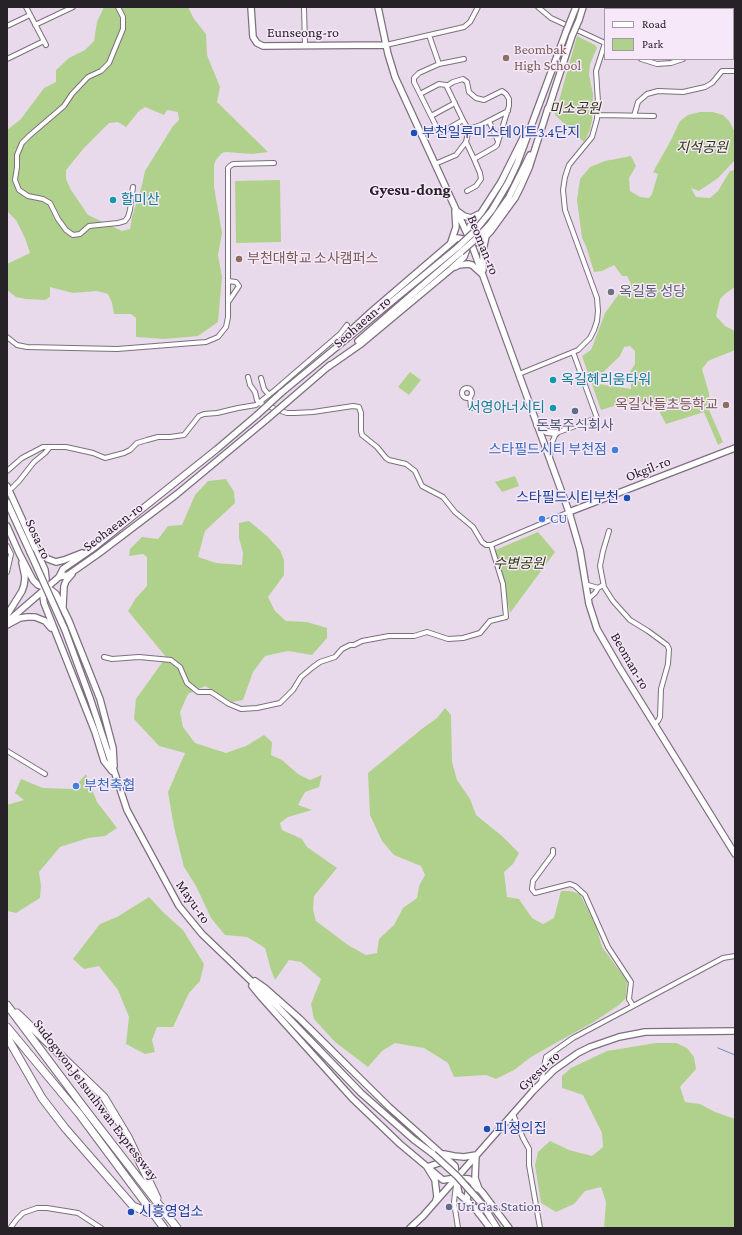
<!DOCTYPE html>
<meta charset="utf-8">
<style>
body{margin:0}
#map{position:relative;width:742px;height:1235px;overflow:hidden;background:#e9daeb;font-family:"Crimson Pro",serif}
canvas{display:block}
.frame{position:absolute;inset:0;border:8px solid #272228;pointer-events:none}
.legend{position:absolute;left:604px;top:8px;width:130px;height:52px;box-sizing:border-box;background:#f6e7f9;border:1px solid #a398a5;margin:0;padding:5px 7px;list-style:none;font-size:12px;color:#272228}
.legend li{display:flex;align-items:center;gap:8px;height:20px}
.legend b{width:20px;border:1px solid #a398a5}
</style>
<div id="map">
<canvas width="742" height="1235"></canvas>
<div class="frame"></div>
<ul class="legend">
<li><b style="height:5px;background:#fff"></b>Road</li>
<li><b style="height:11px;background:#b0d18b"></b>Park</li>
</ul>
</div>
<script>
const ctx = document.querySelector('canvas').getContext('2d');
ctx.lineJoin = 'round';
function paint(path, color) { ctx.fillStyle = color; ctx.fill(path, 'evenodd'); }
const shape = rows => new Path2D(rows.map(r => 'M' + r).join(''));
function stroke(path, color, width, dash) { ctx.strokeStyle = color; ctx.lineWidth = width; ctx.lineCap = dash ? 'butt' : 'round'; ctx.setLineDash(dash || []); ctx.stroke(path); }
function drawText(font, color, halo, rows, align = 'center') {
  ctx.font = font + ' "Crimson Pro","Noto Sans KR",serif'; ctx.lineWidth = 3; ctx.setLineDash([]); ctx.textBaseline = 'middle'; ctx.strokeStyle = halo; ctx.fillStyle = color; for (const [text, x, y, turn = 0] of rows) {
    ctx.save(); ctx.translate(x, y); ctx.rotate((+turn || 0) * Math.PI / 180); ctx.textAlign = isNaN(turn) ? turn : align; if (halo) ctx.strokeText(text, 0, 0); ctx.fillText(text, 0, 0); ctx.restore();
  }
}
const green = shape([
 [104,7,188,7,194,19,206,34,207,55,220,87,217,102,268,152,252,154,226,152,222,153,216,160,214,165,214,187,222,233,218,255,222,277,218,322,198,336,165,339,136,337,136,318,131,314,114,314,112,303,108,294,97,291,73,293,50,287,50,297,45,300,25,299,16,297,7,290,7,264,30,253,25,238,16,220,7,211,7,130,21,119,44,88,56,82,56,70,69,58,85,50,94,41,97,22],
 [145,107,164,115,167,110,178,112,179,120,173,126,145,171,142,185,132,217,130,229,122,231,88,215,71,190,66,179,66,170,84,148,109,123,118,122,126,127,139,111],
 [577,36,595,45,597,48,590,64,589,75,593,94,592,120,590,130,584,142,555,115],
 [700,112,713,112,723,115,729,121,735,132,735,160,718,178,699,191,691,188,696,197,710,198,718,191,730,171,735,170,735,287,726,293,720,299,716,316,725,326,735,331,735,350,708,361,702,369,709,393,709,410,723,442,718,445,704,412,666,424,659,411,646,403,634,400,601,410,582,356,591,350,605,313,621,291,631,284,627,276,622,276,614,265,602,271,594,272,586,246,582,238,577,200,580,179,590,167,605,161,631,156,636,166,629,178,630,191,640,197,649,198,652,194,658,174,653,172,670,142,680,121,688,115],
 [630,346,635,351,635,364,628,375,631,379,631,389,592,383,620,356,624,347],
 [280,180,281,242,236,243,235,181],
 [410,372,421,380,409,395,398,387],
 [515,476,519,486,502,492,495,482],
 [226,479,234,492,235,503,205,531,198,557,216,563,242,565,243,553,239,538,239,523,249,521,267,536,280,550,284,560,284,575,268,597,275,611,286,621,307,622,327,628,327,638,312,655,288,651,265,656,253,672,243,700,232,702,205,686,188,694,180,712,183,727,195,743,226,753,246,746,264,735,272,742,271,755,282,760,298,774,310,780,322,775,319,787,305,792,298,805,312,810,288,817,280,823,282,830,302,839,307,847,337,868,314,896,313,909,316,921,348,945,366,955,377,953,379,939,394,925,403,908,417,898,419,886,425,875,421,866,394,855,382,841,370,815,368,773,423,728,437,718,445,708,451,715,452,762,457,780,470,799,476,815,502,836,519,853,513,864,504,872,507,897,519,899,532,918,543,924,554,918,561,891,570,891,580,894,596,926,602,947,627,981,626,998,619,1005,592,1023,561,1040,531,1057,514,1070,496,1079,486,1075,454,1077,448,1063,424,1048,395,1043,382,1051,368,1067,335,1042,314,1019,311,1004,321,979,301,962,289,960,275,980,271,970,265,948,247,937,225,935,211,918,196,886,184,867,174,827,168,792,185,753,159,746,134,719,136,699,166,657,128,611,136,598,147,586,147,557,143,554,129,556,130,549,142,537,158,539,168,526,182,525,195,495,208,481],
 [538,532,555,552,510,613,506,594,493,551],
 [86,774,97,802,117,828,105,836,88,838,60,847,39,872,41,886,40,898,16,913,7,911,7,805,24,800,15,793,21,779,43,788,73,789],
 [149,897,164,913,183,930,204,964,200,981,189,993,173,1027,157,1027,152,1040,155,1052,145,1054,126,1044,129,1017,118,990,99,966,84,969,73,959,100,924,117,917],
 [656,1043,676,1043,687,1048,694,1057,696,1069,680,1087,685,1102,700,1104,715,1112,735,1119,735,1228,604,1228,606,1202,601,1187,585,1191,574,1204,556,1212,541,1203,535,1165,538,1152,550,1141,569,1150,592,1156,603,1147,602,1133,583,1095,562,1088,562,1076,571,1068,607,1051]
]);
const stream = shape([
 [718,1048,735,1055]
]);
const street = shape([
 [26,7,46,45],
 [118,7,123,17,123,29,109,63,101,71,88,77,72,94,64,106,29,136,22,143,17,155,17,167,15,180,19,190,28,196,43,199,50,203,58,219,66,230,73,235,80,234,89,226,118,223,125,221,128,217,130,210,133,187],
 [304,7,305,46],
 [538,7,551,18,605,43],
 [620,9,621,7],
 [35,25,73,7],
 [7,26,30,15],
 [429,35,439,64],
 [733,41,735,41],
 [386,45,464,27,470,22,478,7],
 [7,59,44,41],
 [464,59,439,64,419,73,414,78,414,82,438,130,441,132,444,131,463,120,467,127,472,128,481,125,508,111],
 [641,59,657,64,671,63,683,59],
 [447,86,453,82,463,79,467,82,469,92,476,98,484,100,502,91,506,94,509,99,509,106,497,145,495,147,474,159,480,173,481,179,476,186,467,191],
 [420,94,439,84,446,85,463,120],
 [598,115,654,116],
 [431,116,455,103],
 [634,116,638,102,647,94,658,91,683,92,705,87,712,83,722,71,735,71],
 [489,121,498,141],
 [466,142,474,159],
 [435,164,456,155,466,142,469,128],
 [228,281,236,282,239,286,229,301],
 [7,337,17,345,27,347,117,349,206,342,218,337,226,327,228,317,228,168,230,166,233,164,274,163],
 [519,374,578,350,590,338,594,330,597,321,598,311,597,298,565,210,563,190,565,177,569,165,592,137,597,119,598,102,596,71,605,43],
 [248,377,250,385,255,392,257,400,259,403,287,413,295,413,313,412,353,406,359,407,361,413,361,431,362,435,377,447,386,458,389,460,406,464,415,471,422,486,443,497,455,512,473,527,482,542,486,545,491,545,569,512],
 [261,378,264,389,269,395],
 '462 393a5 5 0 1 1 10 0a5 5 0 1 1-10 0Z',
 [470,397,471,408],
 [550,457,551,445,556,433,597,418,573,352],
 [7,471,22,458,43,447,66,447,93,453,105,458,124,453,130,450,137,443,147,440,158,437,170,437,184,435,199,416,204,414,217,413,238,408,256,405,275,390,340,334,347,325],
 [12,488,19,481,34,462,45,453,50,447],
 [609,531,603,551,600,566,604,587,613,601,630,620,648,631,667,645,669,649,668,664,661,689,660,717,658,721,654,724],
 [7,546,11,554,7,572],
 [585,584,598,588],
 [588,599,595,593,598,588,603,585],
 [104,657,112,659,139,657,171,660,180,667,187,683,198,692,211,692,229,704,241,709,257,708,280,703,293,690,301,677,313,667,320,662,335,657,342,649,350,645,354,645,362,641,389,636,414,636,427,632,448,639,463,638,480,633,490,621,506,617,503,584,491,545],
 [7,751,45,774],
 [553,850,553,854,533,881,532,889,535,893,570,884,575,886,585,895,608,947,631,982,629,999,633,1006],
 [541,1083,546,1057,573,1038,723,958,735,956],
 [513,1114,523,1138,529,1149,529,1165,540,1228],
 [456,1185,454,1202,458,1228],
 [11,1227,17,1219,23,1213,37,1208,47,1208,78,1213,101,1228]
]);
const secondary = shape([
 [251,7,253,37,257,43,263,46,386,45],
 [378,7,388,54,395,77,470,240,569,512,580,550,589,604,597,629,619,667,735,854],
 [572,17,576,7],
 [579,20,583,7],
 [548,110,572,36],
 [457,211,464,216,471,218,479,214],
 [474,232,492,210,508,183,517,164,566,32],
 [478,237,490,224,509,197,530,155],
 [470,238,470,226,481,213,501,182,527,130],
 [451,242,456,227,455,211],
 [455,267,459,265,468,264,472,265,482,274],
 [483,270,483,251,486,236],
 [346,335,372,311,457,238,469,240],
 [358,341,461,252],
 [328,367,361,344,451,269,464,257,470,240,479,243,491,231,515,198,521,186,529,168,548,108],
 [281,393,458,247],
 [287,402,330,365],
 [7,486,45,570,46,579,43,596,44,603,95,732,104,761,112,771],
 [7,502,30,552],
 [569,512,735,448],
 [7,526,19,553,33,580,38,585,51,590,56,594,69,621,100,699,113,748,114,766],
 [39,552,48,559,56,562,64,560,82,553],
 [59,577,68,575,98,554,177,494,266,420],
 [63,606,64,586,66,581,72,574],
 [7,615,22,591,24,585,25,577,22,563],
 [7,622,59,577,63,569,92,549,217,449,257,415],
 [7,625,20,618,27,617,35,617,45,621,51,628],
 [65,630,90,698,127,810,179,906,202,934,272,1001,361,1093,413,1139,433,1154],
 [255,981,265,988,300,1019,389,1107,455,1166,456,1178,469,1179,482,1192,509,1228],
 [252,986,261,997,352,1098,400,1144,443,1180,456,1178,459,1194,474,1207,490,1228],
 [444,1154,454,1156,464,1157,476,1155,475,1178,479,1189,472,1188,468,1192,467,1201],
 [436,1200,437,1197,435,1180,427,1167,439,1163,441,1156],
 [482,1204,497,1228],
 [410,1228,423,1216,533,1091,554,1070,578,1053,590,1047,619,1037,645,1032,735,1031]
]);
const primary = shape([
 [537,425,547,432,556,433]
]);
const highway = shape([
 [7,1005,85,1109,177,1228],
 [17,1013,104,1097,128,1137,157,1198],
 [7,1027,80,1115,164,1228],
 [7,1037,42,1098,65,1128,133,1206,154,1215]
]);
const secondaryBridge = shape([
 [566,32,572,17],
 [572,36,579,20],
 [458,247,474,232],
 [461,252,478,237],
 [257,415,281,393],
 [266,420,287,402],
 [30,552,65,630],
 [433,1154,457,1176,482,1204]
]);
const markers = [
 [506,58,4,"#8d6e63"],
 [414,133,4,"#1a4fb4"],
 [113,200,4,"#0f9aa8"],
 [239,259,4,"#8d6e63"],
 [611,292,4,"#6b7280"],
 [553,380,4,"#0f9aa8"],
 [726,405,4,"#8d6e63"],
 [553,408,4,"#0f9aa8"],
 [575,411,4,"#5c6f8a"],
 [615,450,4,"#3f7fe0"],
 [627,498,4,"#1a4fb4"],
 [542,519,4,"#3f7fe0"],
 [76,786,4,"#3f7fe0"],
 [487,1129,4,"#1a4fb4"],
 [449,1207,4,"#5c6f8a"],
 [131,1212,4,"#1a4fb4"]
];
const streetNames = [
 ["Eunseong-ro",303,33],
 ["Beoman-ro",483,245,68],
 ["Seohaean-ro",362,322,-41],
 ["Okgil-ro",648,469,-21],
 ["Seohaean-ro",113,527,-37],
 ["Sosa-ro",38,539,65],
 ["Beoman-ro",630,661,60],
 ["Mayu-ro",193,902,55],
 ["Gyesu-ro",539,1071,-43],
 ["Sudogwon Je1sunhwan Expressway",96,1100,53]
];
const educationNames = [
 ["Beombak",514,50],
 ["High School",514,66],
 ["부천대학교 소사캠퍼스",247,259],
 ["옥길산들초등학교",718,405,"right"]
];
const parkNames = [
 ["미소공원",575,109],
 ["지석공원",702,148],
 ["수변공원",519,564]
];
const transitNames = [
 ["부천일루미스테이트3.4단지",422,133],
 ["스타필드시티부천",619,498,"right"],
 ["피정의집",495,1129],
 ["시흥영업소",139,1212]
];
const cultureNames = [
 ["할미산",121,200],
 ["옥길헤리움타워",561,380],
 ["서영아너시티",545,408,"right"]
];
const worshipNames = [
 ["옥길동 성당",619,292]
];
const serviceNames = [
 ["돈복주식회사",575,426],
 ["Uri Gas Station",457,1207,"left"]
];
const shopNames = [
 ["스타필드시티 부천점",607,450,"right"],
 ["CU",550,519],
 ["부천축협",84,786]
];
const quarterNames = [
 ["Gyesu-dong",410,190]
];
paint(green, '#b0d18b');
stroke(stream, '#6392b8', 1);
stroke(street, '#7d6f7f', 6);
stroke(secondary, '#7d6f7f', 8);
stroke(primary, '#7d6f7f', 8);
stroke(highway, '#7d6f7f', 9);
stroke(street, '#fff', 4);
stroke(secondary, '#fff', 5.5);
stroke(primary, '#fff', 6);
stroke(highway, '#fff', 7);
stroke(secondaryBridge, '#7d6f7f', 8, []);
stroke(secondaryBridge, '#fff', 5.5);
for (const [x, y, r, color] of markers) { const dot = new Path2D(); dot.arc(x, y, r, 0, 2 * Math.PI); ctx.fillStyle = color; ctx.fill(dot); stroke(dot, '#f6e7f9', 1.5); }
drawText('14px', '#272228', '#f6e7f9', streetNames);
drawText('14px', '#785e54', '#f6e7f9', educationNames, 'left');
drawText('italic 14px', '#283c08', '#f6e7f9', parkNames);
drawText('14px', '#164399', '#f6e7f9', transitNames, 'left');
drawText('14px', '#0d838f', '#f6e7f9', cultureNames, 'left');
drawText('14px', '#5b616d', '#f6e7f9', worshipNames, 'left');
drawText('14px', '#4e5e75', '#f6e7f9', serviceNames);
drawText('14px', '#366cbe', '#f6e7f9', shopNames, 'left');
drawText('bold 16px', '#272228', '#f6e7f9', quarterNames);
</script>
